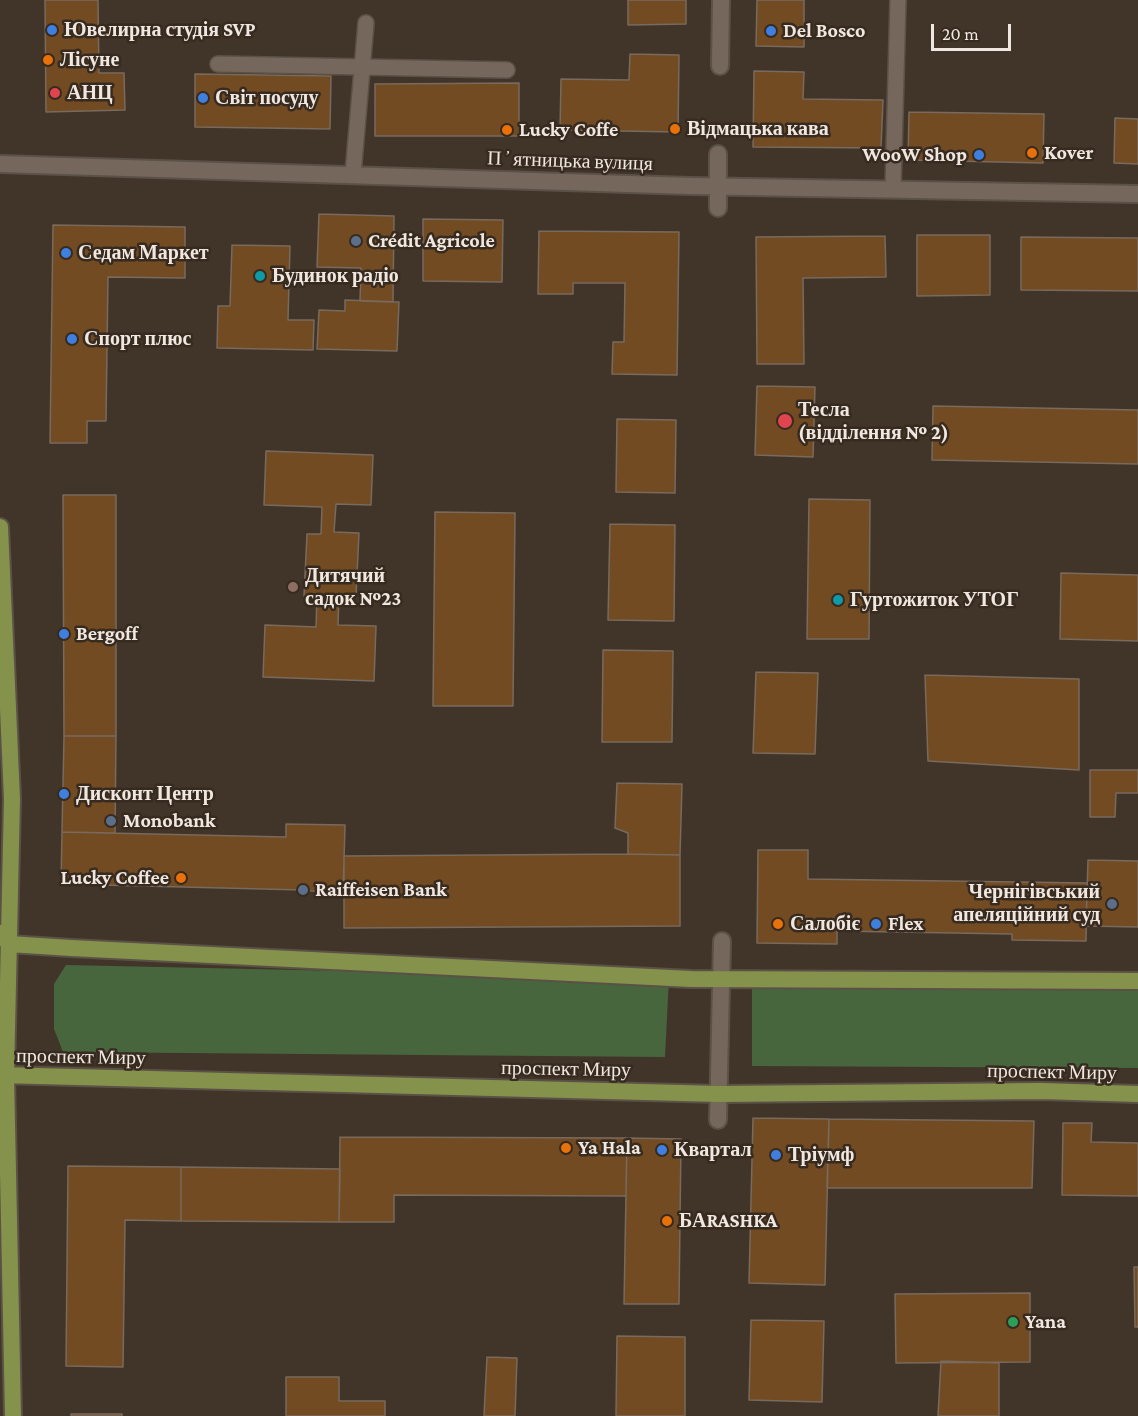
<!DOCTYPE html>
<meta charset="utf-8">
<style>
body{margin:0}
#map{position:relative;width:1138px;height:1416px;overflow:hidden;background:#413529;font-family:"Crimson Pro",serif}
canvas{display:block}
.scale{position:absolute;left:931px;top:24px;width:80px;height:27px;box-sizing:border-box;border:3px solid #f0e7e0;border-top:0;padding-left:8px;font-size:18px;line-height:21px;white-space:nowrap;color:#f0e7e0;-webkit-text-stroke:4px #372a1f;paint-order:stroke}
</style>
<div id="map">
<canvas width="1138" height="1416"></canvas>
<div class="scale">20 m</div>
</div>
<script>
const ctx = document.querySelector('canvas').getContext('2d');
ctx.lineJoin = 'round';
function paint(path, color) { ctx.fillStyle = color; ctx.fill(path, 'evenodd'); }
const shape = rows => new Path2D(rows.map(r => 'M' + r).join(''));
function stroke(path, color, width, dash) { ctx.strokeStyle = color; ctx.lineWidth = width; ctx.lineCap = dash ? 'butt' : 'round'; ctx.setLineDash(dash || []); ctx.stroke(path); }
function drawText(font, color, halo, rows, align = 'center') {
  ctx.font = font + ' "Crimson Pro",serif'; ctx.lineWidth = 5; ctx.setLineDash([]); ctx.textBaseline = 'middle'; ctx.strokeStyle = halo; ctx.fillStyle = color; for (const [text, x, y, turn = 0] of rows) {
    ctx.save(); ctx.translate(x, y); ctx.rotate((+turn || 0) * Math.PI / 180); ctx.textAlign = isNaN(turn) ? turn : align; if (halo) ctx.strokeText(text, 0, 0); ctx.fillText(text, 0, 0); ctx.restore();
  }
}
const green = shape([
 [66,965,669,978,665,1057,63,1052,54,1029,54,984],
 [752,988,1138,989,1138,1068,752,1066]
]);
const building = shape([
 [45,0,98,0,99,73,124,73,125,110,46,112,45,0],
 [628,0,686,0,686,24,628,25,628,0],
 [757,0,804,0,804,47,756,46,757,0],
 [630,54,679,55,678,132,560,130,561,79,629,80,630,54],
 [754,71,804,72,803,99,883,100,881,148,753,147,754,71],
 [195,74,331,76,330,129,195,127,195,74],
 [519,83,519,136,375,136,375,84,519,83],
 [909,112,1044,114,1043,163,908,160,909,112],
 [1115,118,1138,119,1138,164,1114,163,1115,118],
 [319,214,394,216,393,302,360,301,361,268,317,267,319,214],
 [423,219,503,220,502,282,423,281,423,219],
 [53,225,185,227,185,278,108,277,106,421,87,421,87,443,50,443,53,225],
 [539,231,679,232,677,375,612,374,613,342,624,342,625,283,573,283,573,294,538,294,539,231],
 [917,235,990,235,990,295,917,296,917,235],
 [885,236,886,277,803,278,804,364,757,364,756,237,885,236],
 [1021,237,1138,238,1138,291,1021,290,1021,237],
 [232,245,290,246,288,320,314,320,313,350,217,348,218,306,230,306,232,245],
 [345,300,399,302,397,351,317,349,319,310,345,311,345,300],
 [757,386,815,387,813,457,755,455,757,386],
 [933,406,1138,410,1138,464,932,460,933,406],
 [617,419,676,420,675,493,616,492,617,419],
 [266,451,373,455,371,505,336,504,334,532,359,533,356,596,339,595,338,625,376,626,374,681,263,677,265,625,316,627,317,596,304,596,307,534,321,534,322,507,264,505,266,451],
 [63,495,116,495,116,736,64,736,63,495],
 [809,499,870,500,869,639,807,639,809,499],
 [435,512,515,513,513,706,433,706,435,512],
 [610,524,675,525,674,621,608,620,610,524],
 [1061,573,1138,575,1138,641,1060,639,1061,573],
 [603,650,673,651,672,742,602,742,603,650],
 [756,672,818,673,815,754,753,753,756,672],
 [925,675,1079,679,1079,770,928,761,925,675],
 [64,736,116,736,115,833,62,832,64,736],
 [1090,770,1138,770,1138,793,1116,793,1115,817,1090,817,1090,770],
 [617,783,682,784,680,855,628,854,628,833,615,828,617,783],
 [286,824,345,825,343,894,303,890,61,884,62,832,286,837,286,824],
 [758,850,808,850,808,879,1087,883,1086,941,1012,940,1012,934,837,931,837,944,757,943,758,850],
 [628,854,680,855,680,926,344,928,344,856,628,854],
 [1088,860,1138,861,1138,927,1086,926,1088,860],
 [753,1118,829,1119,825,1285,749,1283,753,1118],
 [829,1119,1034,1121,1032,1188,827,1188,829,1119],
 [1063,1123,1092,1123,1091,1142,1138,1143,1138,1196,1062,1195,1063,1123],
 [340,1137,627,1138,626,1196,394,1195,394,1222,339,1222,340,1137],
 [627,1138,681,1139,679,1304,624,1304,627,1138],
 [68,1166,181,1167,181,1221,125,1220,123,1367,66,1366,68,1166],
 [181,1167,340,1169,339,1222,181,1221,181,1167],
 [1134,1267,1138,1267,1138,1327,1135,1327,1134,1267],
 [1030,1293,1030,1362,896,1363,895,1294,1030,1293],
 [751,1320,824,1321,822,1402,749,1400,751,1320],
 [617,1336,685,1337,685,1416,616,1416,617,1336],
 [487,1357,517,1358,515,1416,484,1416,487,1357],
 [941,1361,999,1363,999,1416,938,1416,941,1361],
 [286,1377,339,1377,339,1401,385,1401,385,1416,286,1416,286,1377],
 [71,1414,122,1414,122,1416,71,1416,71,1414]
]);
const service = shape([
 [218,64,507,70],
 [353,174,366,23],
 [893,189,898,0]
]);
const minor = shape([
 [720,66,721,0],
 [0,164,691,186,1138,194],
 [718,208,718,154],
 [718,1120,722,941]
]);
const primary = shape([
 [0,527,12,799,6,1075,13,1416],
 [0,933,9,944,71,948,691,979,1138,981],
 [0,1075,719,1094,1041,1091,1138,1094]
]);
const markers = [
 [52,30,6,"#3f7fe0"],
 [771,31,6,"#3f7fe0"],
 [48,60,6,"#e8710a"],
 [55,93,6,"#e0444e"],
 [203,98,6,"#3f7fe0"],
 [675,129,6,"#e8710a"],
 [507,130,6,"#e8710a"],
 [1032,153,6,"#e8710a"],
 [979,155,6,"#3f7fe0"],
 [356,241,6,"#5c6f8a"],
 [66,253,6,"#3f7fe0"],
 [260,276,6,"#0f9aa8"],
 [72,339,6,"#3f7fe0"],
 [785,421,8,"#e0444e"],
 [293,587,6,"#8d6e63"],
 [838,600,6,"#0f9aa8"],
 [64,634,6,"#3f7fe0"],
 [64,794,6,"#3f7fe0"],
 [111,821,6,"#5c6f8a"],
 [181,878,6,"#e8710a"],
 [303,890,6,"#5c6f8a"],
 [1112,904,6,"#5c6f8a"],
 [778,924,6,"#e8710a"],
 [876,924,6,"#3f7fe0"],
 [566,1148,6,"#e8710a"],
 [662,1150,6,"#3f7fe0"],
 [776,1155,6,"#3f7fe0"],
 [667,1221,6,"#e8710a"],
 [1013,1322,6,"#2e9e5b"]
];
const poiNames = [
 ["Ювелирна студія SVP",64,30],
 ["Del Bosco",783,31],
 ["Лісуне",60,60],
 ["АНЦ",67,93],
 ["Світ посуду",215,98],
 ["Відмацька кава",687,129],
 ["Lucky Coffe",519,130],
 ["Kover",1044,153],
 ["WooW Shop",967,155,"right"],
 ["Crédit Agricole",368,241],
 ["Седам Маркет",78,253],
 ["Будинок радіо",272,276],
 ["Спорт плюс",84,339],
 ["Тесла",798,410],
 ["(відділення № 2)",798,433],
 ["Дитячий",305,576],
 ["садок №23",305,599],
 ["Гуртожиток УТОГ",850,600],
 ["Bergoff",76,634],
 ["Дисконт Центр",76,794],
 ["Monobank",123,821],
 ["Lucky Coffee",169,878,"right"],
 ["Raiffeisen Bank",315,890],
 ["Чернігівський",1100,892,"right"],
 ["апеляційний суд",1100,915,"right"],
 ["Салобіє",790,924],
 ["Flex",888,924],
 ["Ya Hala",578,1148],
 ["Квартал",674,1150],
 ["Тріумф",788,1155],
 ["БАRASHKA",679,1221],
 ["Yana",1025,1322]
];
const streetNames = [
 ["Пʼятницька вулиця",570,161,2],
 ["проспект Миру",81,1057,1],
 ["проспект Миру",566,1069,1],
 ["проспект Миру",1052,1072,1]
];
paint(green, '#47663e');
paint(building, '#724b23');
stroke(building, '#786a5d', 1.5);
stroke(service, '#5b5147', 18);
stroke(minor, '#5b5147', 20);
stroke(primary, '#5b5147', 20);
stroke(service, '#75675b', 15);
stroke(minor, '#75675b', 16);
stroke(primary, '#85924b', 16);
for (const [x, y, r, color] of markers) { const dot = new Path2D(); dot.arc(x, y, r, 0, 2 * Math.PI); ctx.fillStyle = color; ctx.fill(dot); stroke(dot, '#372a1f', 2); }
drawText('bold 20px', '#f0e7e0', '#372a1f', poiNames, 'left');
drawText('20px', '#f0e7e0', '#372a1f', streetNames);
</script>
